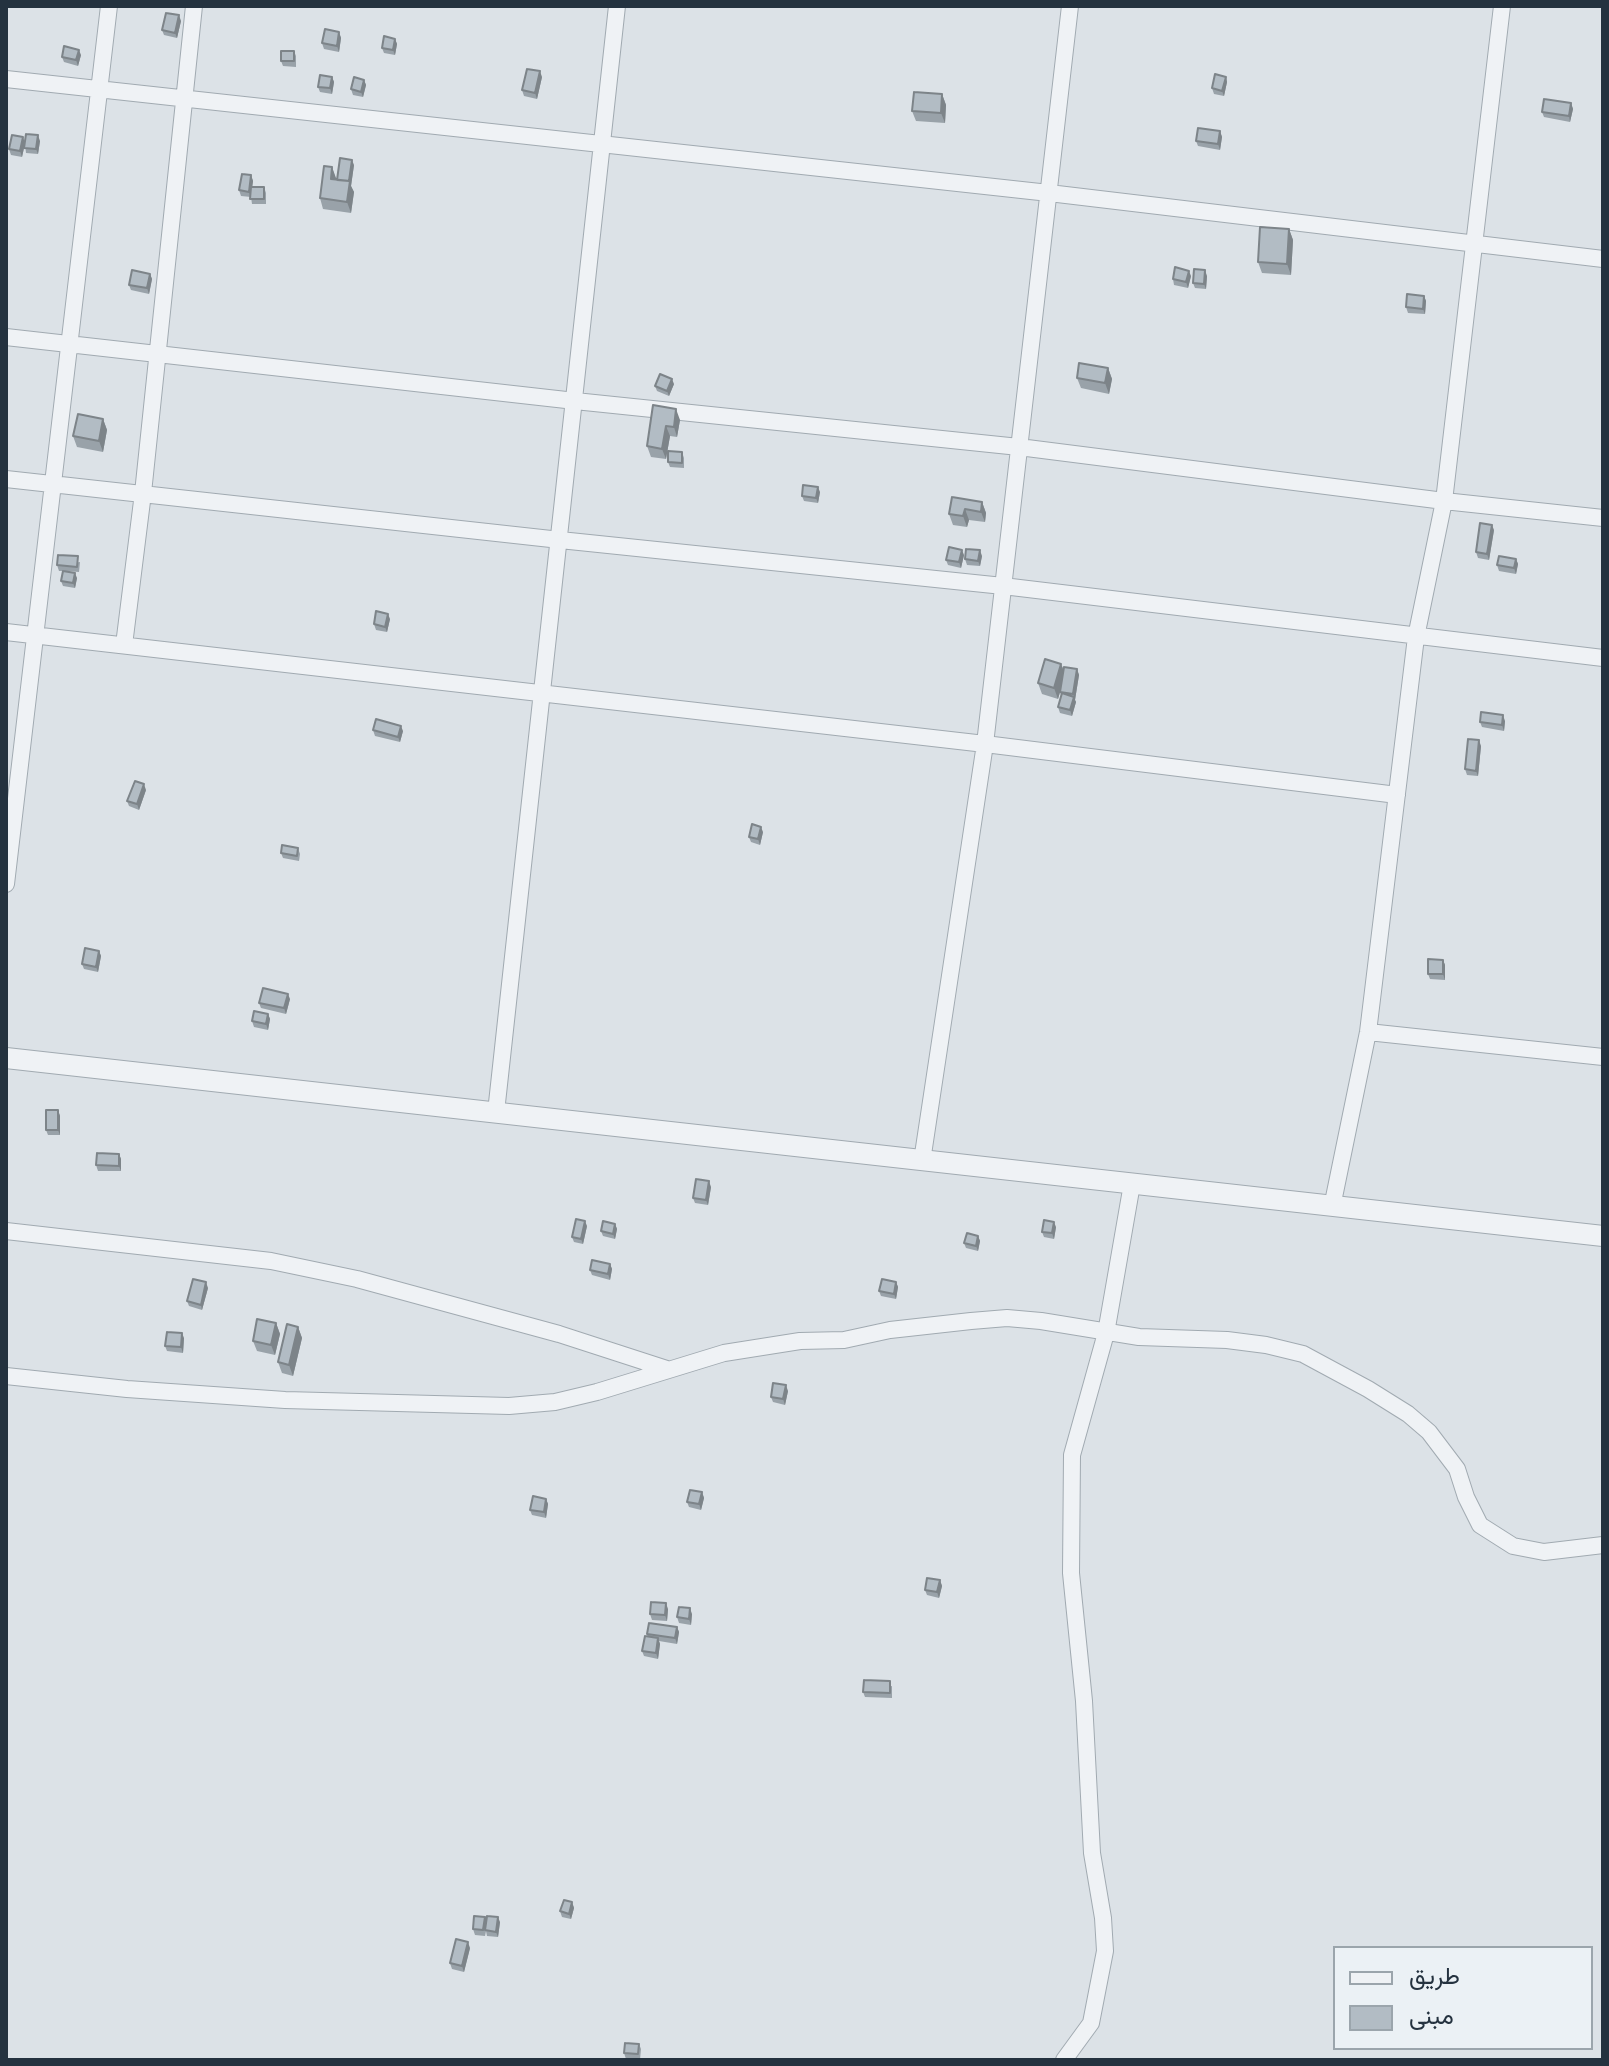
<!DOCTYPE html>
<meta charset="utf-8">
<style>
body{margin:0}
#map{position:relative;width:1609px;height:2066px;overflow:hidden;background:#dce2e7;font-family:Helvetica,Vazirmatn,sans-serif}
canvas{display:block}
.frame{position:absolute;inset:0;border:8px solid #24323f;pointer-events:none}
.legend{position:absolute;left:1333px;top:1946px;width:260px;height:104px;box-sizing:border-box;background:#ebf1f5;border:2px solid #9ba5ac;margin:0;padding:10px 14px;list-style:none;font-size:24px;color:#24323f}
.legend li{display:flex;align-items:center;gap:16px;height:40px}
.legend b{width:40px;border:2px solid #9ba5ac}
</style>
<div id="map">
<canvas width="1609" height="2066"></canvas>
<div class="frame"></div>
<ul class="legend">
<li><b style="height:10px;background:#eff2f5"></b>طريق</li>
<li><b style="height:22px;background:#b2bcc4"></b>مبنى</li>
</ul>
</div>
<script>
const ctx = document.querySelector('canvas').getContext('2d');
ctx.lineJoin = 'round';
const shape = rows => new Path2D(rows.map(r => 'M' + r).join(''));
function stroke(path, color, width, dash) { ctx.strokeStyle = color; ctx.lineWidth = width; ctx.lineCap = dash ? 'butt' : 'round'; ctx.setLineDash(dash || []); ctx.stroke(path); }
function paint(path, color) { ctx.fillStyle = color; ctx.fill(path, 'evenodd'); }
const minor = shape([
 [6,79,1049,193,1603,259],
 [6,337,575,401,1019,447,1444,501,1603,518],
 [6,479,560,540,1003,586,1603,658],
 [6,632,985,744,1397,795],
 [124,645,143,493,194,6],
 [6,884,109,6],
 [1368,1032,1603,1057],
 [496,1112,617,6],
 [922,1161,985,744,1070,6],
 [1332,1207,1368,1032,1416,637,1444,501,1502,6],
 [6,1231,271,1261,357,1279,559,1334,667,1369],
 [6,1376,127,1389,285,1400,509,1406,555,1402,597,1392,724,1353,800,1341,844,1340,890,1330,971,1321,1007,1318,1041,1321,1139,1337,1227,1340,1266,1345,1303,1354,1368,1389,1408,1414,1429,1432,1457,1469,1466,1497,1480,1525,1513,1546,1544,1552,1603,1545],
 [1064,2060,1091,2023,1105,1951,1103,1918,1092,1853,1084,1701,1071,1573,1072,1455,1106,1333,1132,1184]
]);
const tertiary = shape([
 [6,1058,1603,1236]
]);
const wall = shape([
 [181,21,177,38,164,35,162,30],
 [339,32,341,38,339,52,324,49,322,43],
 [395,39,397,44,395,55,384,53,382,48],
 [294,51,296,56,296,67,283,66,281,61],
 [81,55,78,66,64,62,62,57],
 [332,77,334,82,332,94,320,92,318,87],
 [542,77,537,99,524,96,522,90],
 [1226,77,1227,82,1224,96,1214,94,1212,88],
 [364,80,366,85,363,97,353,95,351,89],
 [942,94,946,105,945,123,916,121,912,111],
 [1571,103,1573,109,1570,122,1544,117,1542,112],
 [1220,131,1222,137,1220,150,1198,146,1196,141],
 [40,141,38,154,26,153,25,144,22,157,11,155,9,149,25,143],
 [354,165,351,186,354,192,351,213,323,209,320,198,332,167,336,180],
 [251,175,253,181,252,187,264,187,266,193,266,204,252,204,251,197,241,196,239,190],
 [1289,229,1293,240,1291,275,1262,273,1258,262],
 [150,274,152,279,149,294,131,290,129,285],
 [1191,276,1188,288,1174,285,1173,279],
 [1207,276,1206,289,1195,288,1193,283],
 [1424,296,1426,301,1425,314,1408,313,1406,307],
 [1108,368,1112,379,1109,394,1081,388,1077,378],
 [674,384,669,396,657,391,655,386],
 [653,405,680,420,677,437,670,436,666,459,651,457,647,446],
 [103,419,107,430,103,452,77,447,73,436],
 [682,452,684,458,684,468,670,467,668,462],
 [820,492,818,503,804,501,802,496],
 [982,502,986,513,985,522,969,520,967,527,953,525,949,514],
 [1494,530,1489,560,1478,558,1476,552],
 [964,555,961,568,948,565,946,560],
 [982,556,980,566,967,565,965,559],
 [1516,559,1518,564,1516,574,1499,571,1497,565],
 [80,562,79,572,65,571,77,578,75,588,63,586,61,581,63,571,59,571,57,565],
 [390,619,387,632,376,630,374,624],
 [1061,664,1064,670,1077,669,1079,675,1075,700,1076,702,1072,716,1060,713,1058,707,1061,695,1060,692,1058,699,1042,694,1038,683],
 [1505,721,1504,731,1482,727,1480,722],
 [373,730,403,731,400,742,375,736],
 [1481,746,1478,776,1467,775,1465,769],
 [146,790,139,810,129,806,127,801],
 [763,832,760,845,751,842,749,837],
 [298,848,300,854,299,861,283,858,281,853],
 [99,951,101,956,98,972,84,969,82,964],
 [1443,960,1445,965,1445,980,1430,979,1428,974],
 [290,999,286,1014,261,1008,259,1003],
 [268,1014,270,1019,268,1030,254,1027,252,1021],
 [58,1110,60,1116,60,1135,48,1135,46,1130],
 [119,1154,121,1159,121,1171,98,1171,96,1165],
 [711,1187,708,1205,695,1203,693,1198],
 [615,1224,617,1229,615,1239,603,1236,601,1231],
 [587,1226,583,1244,574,1242,572,1237],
 [1056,1227,1054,1239,1044,1237,1042,1232],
 [978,1236,980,1241,978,1251,966,1248,964,1243],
 [610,1264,612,1269,610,1280,592,1275,590,1270],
 [896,1282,898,1287,896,1299,881,1296,879,1291],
 [208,1288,202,1310,189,1306,187,1301],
 [276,1323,280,1334,275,1355,257,1351,253,1341],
 [298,1327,302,1338,293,1376,282,1373,278,1362],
 [184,1338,183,1353,167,1351,165,1346],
 [788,1391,785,1405,773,1402,771,1397],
 [702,1492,704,1498,701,1510,689,1507,687,1502],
 [546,1499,548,1504,546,1518,532,1515,530,1510],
 [940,1580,942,1586,939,1598,927,1595,925,1590],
 [668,1609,667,1621,652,1620,650,1614],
 [692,1614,691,1625,679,1623,677,1617],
 [677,1627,679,1632,677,1644,659,1641,660,1644,658,1659,644,1656,642,1651,648,1637,647,1634],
 [892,1686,892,1698,865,1697,863,1692],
 [572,1902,574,1908,571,1919,562,1917,560,1911],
 [485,1917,486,1922,500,1922,498,1937,487,1936,486,1931,485,1936,475,1935,473,1929],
 [470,1948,464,1972,452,1969,450,1963],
 [639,2044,641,2049,640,2060,626,2059,624,2053]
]);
const shadedWall = shape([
 [179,15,181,21,177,38,175,33],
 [339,32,341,38,339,52,337,46],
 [395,39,397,44,395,55,393,50],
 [79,50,81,55,78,66,76,60],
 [540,71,542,77,537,99,535,93],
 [332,77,334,82,332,94,330,88],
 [1226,77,1227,82,1224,96,1222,91],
 [364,80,366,85,363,97,361,92],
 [942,94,946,105,945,123,941,113],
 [1571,103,1573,109,1570,122,1569,116],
 [1220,131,1222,137,1220,150,1218,144],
 [38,135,40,141,38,154,36,149],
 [23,137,25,143,22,157,20,151],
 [352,160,354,165,351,186,354,192,351,213,347,202],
 [332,167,336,178,335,190,331,179],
 [251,175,253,181,251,197,249,192],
 [1289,229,1293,240,1291,275,1287,264],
 [1205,270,1207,276,1206,289,1204,284],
 [1189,271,1191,276,1188,288,1186,282],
 [150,274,152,279,149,294,147,288],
 [1424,296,1426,301,1425,314,1423,309],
 [1108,368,1112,379,1109,394,1105,383],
 [672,379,674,384,669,396,667,391],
 [676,409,680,420,677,437,674,427],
 [103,419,107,430,103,452,99,441],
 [666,426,670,436,666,459,662,449],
 [818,487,820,492,818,503,816,498],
 [982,502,986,513,985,522,981,512],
 [965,509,969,520,967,527,963,516],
 [1492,525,1494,530,1489,560,1487,554],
 [962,550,964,555,961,568,959,562],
 [980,550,982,556,980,566,978,561],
 [1516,559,1518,564,1516,574,1514,568],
 [75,573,77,578,75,588,73,583],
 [388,614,390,619,387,632,385,627],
 [1061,664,1065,675,1058,699,1054,688],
 [1077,669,1079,675,1075,700,1076,702,1072,716,1070,710,1074,697,1073,694],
 [1503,715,1505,721,1504,731,1502,725],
 [401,726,403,731,400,742,398,737],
 [1479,740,1481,746,1478,776,1476,771],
 [144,784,146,790,139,810,137,804],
 [761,827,763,832,760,845,758,839],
 [99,951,101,956,98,972,96,967],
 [1443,960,1445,965,1445,980,1443,974],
 [288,994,290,999,286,1014,284,1008],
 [268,1014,270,1019,268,1030,266,1024],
 [58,1110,60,1116,60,1135,58,1130],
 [119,1154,121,1159,121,1171,119,1166],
 [709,1181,711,1187,708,1205,706,1200],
 [585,1221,587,1226,583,1244,581,1239],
 [1054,1222,1056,1227,1054,1239,1052,1233],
 [615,1224,617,1229,615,1239,613,1234],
 [978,1236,980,1241,978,1251,976,1246],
 [610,1264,612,1269,610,1280,608,1274],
 [206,1282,208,1288,202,1310,201,1305],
 [896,1282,898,1287,896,1299,894,1294],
 [276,1323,280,1334,275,1355,271,1345],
 [298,1327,302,1338,293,1376,289,1365],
 [182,1333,184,1338,183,1353,181,1347],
 [786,1385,788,1391,785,1405,783,1399],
 [702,1492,704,1498,701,1510,699,1504],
 [546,1499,548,1504,546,1518,544,1512],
 [940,1580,942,1586,939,1598,937,1592],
 [666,1603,668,1609,667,1621,665,1615],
 [690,1608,692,1614,691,1625,689,1619],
 [677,1627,679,1632,677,1644,675,1638],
 [658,1638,660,1644,658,1659,656,1653],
 [572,1902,574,1908,571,1919,569,1914],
 [498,1917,500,1922,498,1937,496,1932],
 [468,1942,470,1948,464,1972,462,1966]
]);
const building = shape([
 [166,13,179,15,175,33,162,30,166,13],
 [325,29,339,32,337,46,322,43,325,29],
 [384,36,395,39,393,50,382,48,384,36],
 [64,46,79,50,76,60,62,57,64,46],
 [281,51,294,51,294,61,281,61,281,51],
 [527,69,540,71,535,93,522,90,527,69],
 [1215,74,1226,77,1222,91,1212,88,1215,74],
 [320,75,332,77,330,88,318,87,320,75],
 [354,77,364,80,361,92,351,89,354,77],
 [914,92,942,94,941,113,912,111,914,92],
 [1544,99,1571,103,1569,116,1542,112,1544,99],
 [1198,128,1220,131,1218,144,1196,141,1198,128],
 [26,134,38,135,36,149,24,148,26,134],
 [12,135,23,137,20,151,9,149,12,135],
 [340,158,352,160,349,181,337,180,340,158],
 [324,166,332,167,331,179,350,181,347,202,320,198,324,166],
 [242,174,251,175,249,192,239,190,242,174],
 [251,187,264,187,264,199,250,199,251,187],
 [1260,227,1289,229,1287,264,1258,262,1260,227],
 [1175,267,1189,271,1186,282,1173,279,1175,267],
 [1194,269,1205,270,1204,284,1193,283,1194,269],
 [132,270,150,274,147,288,129,285,132,270],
 [1407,294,1424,296,1423,309,1406,307,1407,294],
 [1079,363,1108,368,1105,383,1077,378,1079,363],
 [660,374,672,379,667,391,655,386,660,374],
 [653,405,676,409,674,427,666,426,662,449,647,446,653,405],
 [78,414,103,419,99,441,73,436,78,414],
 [668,451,682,452,682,463,668,462,668,451],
 [803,485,818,487,816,498,802,496,803,485],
 [952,497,982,502,981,512,965,509,963,516,949,514,952,497],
 [1480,523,1492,525,1487,554,1476,552,1480,523],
 [949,547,962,550,959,562,946,560,949,547],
 [966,549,980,550,978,561,965,559,966,549],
 [58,555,78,556,77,567,57,565,58,555],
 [1499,556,1516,559,1514,568,1497,565,1499,556],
 [63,571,75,573,73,583,61,581,63,571],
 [376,611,388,614,385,627,374,624,376,611],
 [1045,659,1061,664,1054,688,1038,683,1045,659],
 [1064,667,1077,669,1073,694,1060,692,1064,667],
 [1062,693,1074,697,1070,710,1058,707,1062,693],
 [1481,712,1503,715,1502,725,1480,722,1481,712],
 [376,719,401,726,398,737,373,730,376,719],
 [1468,739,1479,740,1476,771,1465,769,1468,739],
 [135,781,144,784,137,804,127,801,135,781],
 [752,824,761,827,758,839,749,837,752,824],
 [282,845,298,848,297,856,281,853,282,845],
 [85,948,99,951,96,967,82,964,85,948],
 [1428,959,1443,960,1443,974,1428,974,1428,959],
 [263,988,288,994,284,1008,259,1003,263,988],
 [254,1011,268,1014,266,1024,252,1021,254,1011],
 [46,1110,58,1110,58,1130,46,1130,46,1110],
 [97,1153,119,1154,119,1166,96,1165,97,1153],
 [696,1179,709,1181,706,1200,693,1198,696,1179],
 [576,1219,585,1221,581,1239,572,1237,576,1219],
 [1044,1220,1054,1222,1052,1233,1042,1232,1044,1220],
 [603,1221,615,1224,613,1234,601,1231,603,1221],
 [967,1233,978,1236,976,1246,964,1243,967,1233],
 [592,1260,610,1264,608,1274,590,1270,592,1260],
 [193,1279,206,1282,201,1305,187,1301,193,1279],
 [882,1279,896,1282,894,1294,879,1291,882,1279],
 [257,1319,276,1323,271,1345,253,1341,257,1319],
 [287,1324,298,1327,289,1365,278,1362,287,1324],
 [167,1332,182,1333,181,1347,165,1346,167,1332],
 [773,1383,786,1385,783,1399,771,1397,773,1383],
 [690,1490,702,1492,699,1504,687,1502,690,1490],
 [533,1496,546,1499,544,1512,530,1510,533,1496],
 [927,1578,940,1580,937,1592,925,1590,927,1578],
 [651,1602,666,1603,665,1615,650,1614,651,1602],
 [679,1607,690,1608,689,1619,677,1617,679,1607],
 [649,1623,677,1627,675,1638,647,1634,649,1623],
 [645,1636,658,1638,656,1653,642,1651,645,1636],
 [864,1680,890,1681,890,1693,863,1692,864,1680],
 [564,1900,572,1902,569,1914,560,1911,564,1900],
 [474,1916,485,1917,483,1930,473,1929,474,1916],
 [487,1916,498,1917,496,1932,485,1930,487,1916],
 [456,1939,468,1942,462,1966,450,1963,456,1939],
 [625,2043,639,2044,638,2054,624,2053,625,2043]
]);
stroke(minor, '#a1aab1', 18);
stroke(tertiary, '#a1aab1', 22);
stroke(minor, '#eff2f5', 16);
stroke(tertiary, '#eff2f5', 20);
paint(wall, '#99a2a9');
paint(shadedWall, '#7d8489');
paint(building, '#b2bcc4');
stroke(building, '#7d8489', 2);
</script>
